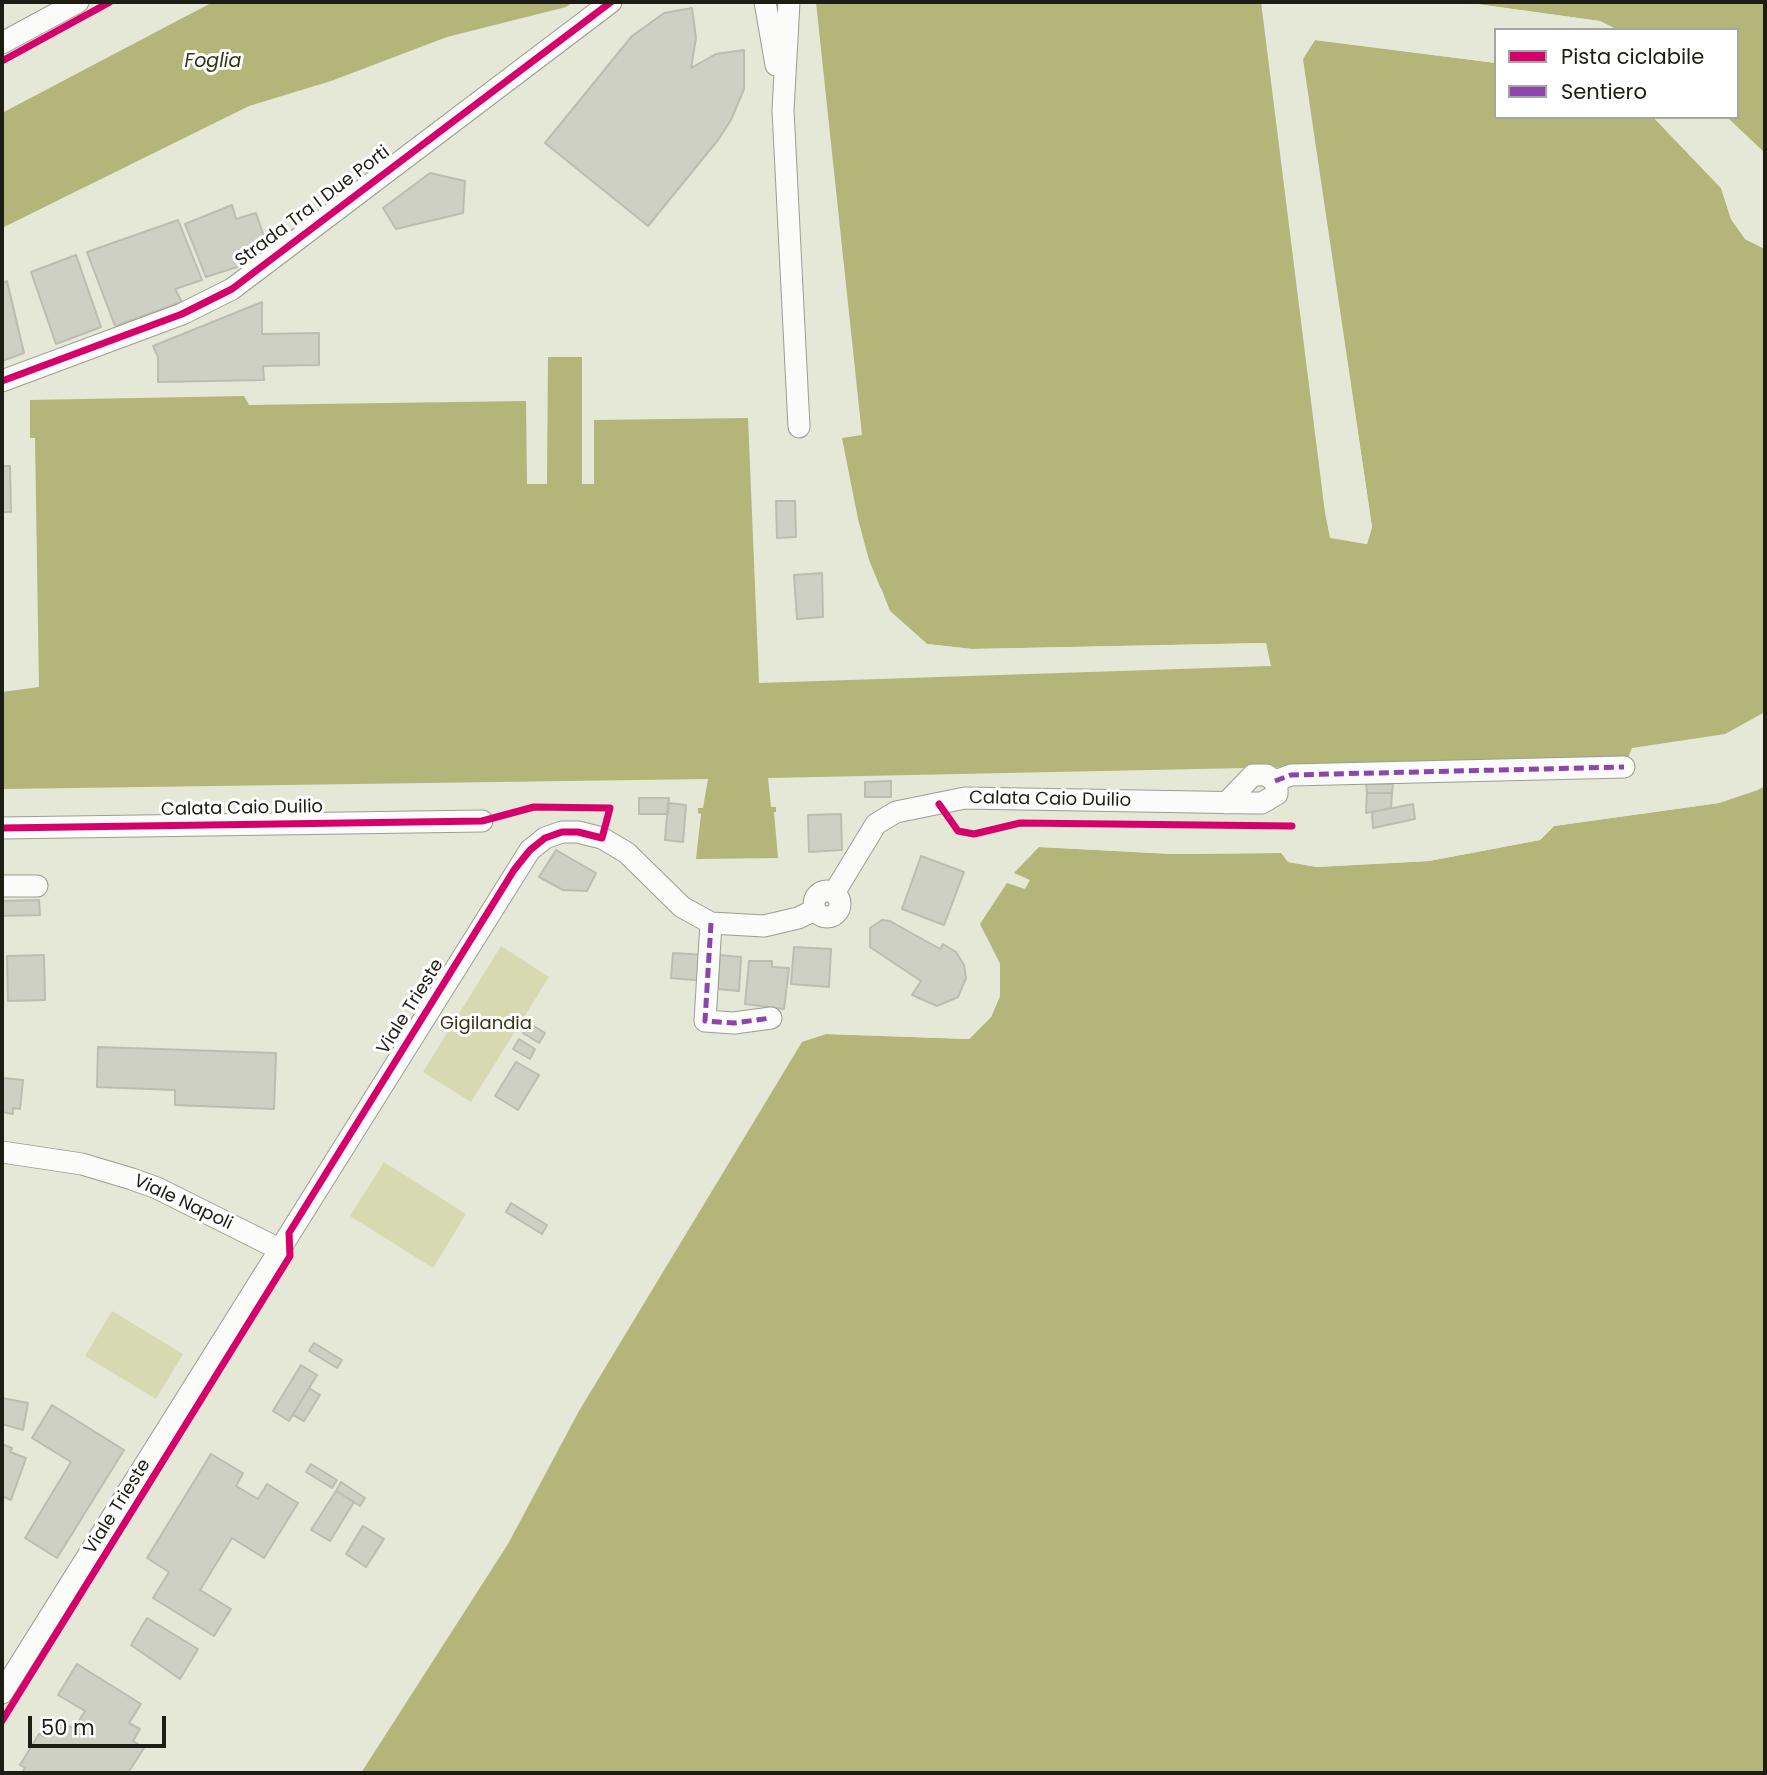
<!DOCTYPE html>
<style>
body{margin:0}
#map{position:relative;width:1767px;height:1775px;overflow:hidden;background:#e5e7d7;font-family:Poppins,sans-serif}
canvas{display:block}
.frame{position:absolute;inset:0;border:4px solid #1d1d13;pointer-events:none}
.legend{position:absolute;left:1494px;top:28px;width:245px;height:91px;box-sizing:border-box;background:#fff;border:2px solid #a5a5a1;margin:0;padding:9px 12px;list-style:none;font-size:21px;color:#1d1d13}
.legend li{display:flex;align-items:center;gap:14px;height:35px}
.legend b{width:35px;border:2px solid #a5a5a1}
.scale{position:absolute;left:28px;top:1716px;width:138px;height:32px;box-sizing:border-box;border:4px solid #1d1d13;border-top:0;padding-left:9px;font-size:21px;line-height:24px;white-space:nowrap;color:#1d1d13;-webkit-text-stroke:5px #fff;paint-order:stroke}
</style>
<div id="map">
<canvas width="1767" height="1775"></canvas>
<div class="frame"></div>
<ul class="legend">
<li><b style="height:9px;background:#d6006c"></b>Pista ciclabile</li>
<li><b style="height:9px;background:#8e44ad"></b>Sentiero</li>
</ul>
<div class="scale">50 m</div>
</div>
<script>
const ctx = document.querySelector('canvas').getContext('2d');
ctx.lineJoin = 'round';
function paint(path, color) { ctx.fillStyle = color; ctx.fill(path, 'evenodd'); }
const shape = rows => new Path2D(rows.map(r => 'M' + r).join(''));
function stroke(path, color, width, dash) { ctx.strokeStyle = color; ctx.lineWidth = width; ctx.lineCap = dash ? 'butt' : 'round'; ctx.setLineDash(dash || []); ctx.stroke(path); }
function drawText(font, color, halo, rows, align = 'center') {
  ctx.font = font + ' Poppins,sans-serif'; ctx.lineWidth = 6; ctx.setLineDash([]); ctx.textBaseline = 'middle'; ctx.strokeStyle = halo; ctx.fillStyle = color; for (const [text, x, y, turn = 0] of rows) {
    ctx.save(); ctx.translate(x, y); ctx.rotate((+turn || 0) * Math.PI / 180); ctx.textAlign = isNaN(turn) ? turn : align; if (halo) ctx.strokeText(text, 0, 0); ctx.fillText(text, 0, 0); ctx.restore();
  }
}
const green = shape([
 [501,946,549,977,471,1102,423,1072],
 [384,1162,466,1214,433,1268,350,1216],
 [112,1311,183,1354,156,1399,85,1356]
]);
const water = shape([
 [213,2,573,2,566,7,447,37,331,81,249,106,2,228,2,113],
 [816,2,1261,2,1325,513,1330,538,1367,544,1372,527,1302,59,1315,40,1496,63,1496,117,1653,117,1721,188,1731,219,1745,239,1765,249,1765,712,1725,734,1632,748,1627,760,768,778,771,807,776,807,776,812,774,812,778,858,696,859,701,814,698,813,698,808,703,808,708,779,2,789,2,692,39,687,35,438,30,438,30,400,244,396,249,405,526,401,527,484,547,484,548,357,582,357,582,484,594,484,594,420,748,418,759,683,1271,666,1266,643,972,649,927,644,890,611,869,560,858,519,842,438,862,435],
 [1463,2,1765,2,1765,153,1727,117,1737,117,1737,30,1618,30,1600,21],
 [1765,786,1765,1773,361,1773,508,1544,579,1411,802,1042,826,1034,969,1039,991,1017,1000,996,1000,964,980,924,1007,883,1025,889,1030,880,1014,873,1039,847,1172,854,1282,853,1288,862,1317,867,1429,861,1540,840,1554,826,1719,803]
]);
const pier = shape([
 [1460,2,1600,21,1618,30,1550,16,1463,5],
 [1315,36,1496,60,1496,63,1315,40,1303,59,1372,527,1367,544,1349,541,1349,537,1365,540,1368,527,1299,59],
 [1653,117,1658,117,1724,186,1734,217,1747,236,1765,245,1765,249,1745,239,1731,219,1721,188],
 [876,586,881,588,890,611,927,644,972,649,1266,643,1267,650,1263,646,972,653,927,648,888,613],
 [1765,782,1765,786,1758,790,1719,803,1554,826,1540,840,1429,861,1317,867,1288,862,1281,853,1172,854,1039,847,1031,850,1038,843,1172,851,1282,850,1290,859,1317,864,1428,858,1538,837,1553,822,1718,799],
 [982,935,986,936,1000,964,1000,996,991,1017,969,1039,826,1034,797,1043,801,1039,826,1030,967,1036,988,1015,996,995,996,965]
]);
const building = shape([
 [692,8,696,38,691,68,716,54,744,50,744,89,731,120,718,140,648,226,545,143,632,36,664,13,692,8],
 [430,173,465,181,463,213,396,229,383,208,430,173],
 [232,205,236,219,256,213,267,246,237,267,206,277,185,224,232,205],
 [178,220,202,280,175,289,182,302,115,326,87,252,178,220],
 [76,255,101,327,56,344,31,272,76,255],
 [7,281,24,353,2,361,2,283,7,281],
 [262,302,262,334,319,333,319,365,263,366,264,380,158,382,158,357,153,346,262,302],
 [2,466,10,466,11,512,2,512,2,466],
 [776,501,795,501,796,537,777,538,776,501],
 [822,573,823,617,797,619,794,575,822,573],
 [891,781,891,797,865,797,865,782,891,781],
 [1366,784,1393,784,1392,793,1367,793,1366,784],
 [1367,793,1392,793,1391,808,1366,813,1367,793],
 [639,798,669,798,668,814,639,814,639,798],
 [668,803,686,805,683,842,665,840,668,803],
 [1413,804,1415,819,1373,828,1372,812,1413,804],
 [841,814,842,850,809,852,808,815,841,814],
 [556,850,596,873,587,891,563,890,539,877,556,850],
 [921,856,964,872,944,925,902,909,921,856],
 [39,900,40,915,2,916,2,901,39,900],
 [882,920,890,921,940,949,943,944,956,952,964,965,966,978,958,997,937,1006,912,995,921,981,870,947,870,928,882,920],
 [794,947,831,949,829,987,791,984,794,947],
 [673,953,706,955,705,981,671,978,673,953],
 [44,955,45,1000,8,1001,7,956,44,955],
 [720,955,741,957,739,991,718,989,720,955],
 [749,961,772,961,772,967,789,968,784,1009,745,1004,749,961],
 [529,1023,545,1033,539,1043,523,1033,529,1023],
 [519,1039,535,1049,530,1059,513,1049,519,1039],
 [98,1047,276,1053,274,1109,175,1105,175,1090,97,1087,98,1047],
 [516,1062,539,1075,518,1110,495,1096,516,1062],
 [2,1075,3,1078,23,1080,20,1109,13,1108,13,1114,2,1112,2,1075],
 [511,1203,547,1225,542,1234,506,1212,511,1203],
 [314,1343,342,1360,337,1368,309,1351,314,1343],
 [301,1365,317,1375,289,1421,273,1411,301,1365],
 [309,1388,320,1395,304,1421,293,1415,309,1388],
 [2,1398,28,1403,23,1430,2,1424,2,1398],
 [52,1405,124,1450,57,1558,25,1538,71,1462,32,1438,52,1405],
 [2,1444,12,1448,10,1452,26,1458,11,1500,2,1496,2,1444],
 [211,1454,243,1473,236,1486,258,1499,267,1484,298,1503,264,1558,232,1538,200,1590,231,1609,214,1636,153,1598,169,1572,147,1558,211,1454],
 [311,1464,337,1480,332,1488,306,1472,311,1464],
 [341,1482,365,1498,360,1506,336,1491,341,1482],
 [336,1491,354,1502,330,1541,311,1530,336,1491],
 [363,1526,384,1539,366,1567,346,1554,363,1526],
 [147,1618,198,1649,180,1679,131,1645,147,1618],
 [77,1664,141,1704,129,1723,140,1729,133,1741,144,1748,128,1773,22,1773,25,1768,20,1765,39,1734,45,1737,57,1718,74,1729,85,1711,58,1695,77,1664]
]);
const minor = shape([
 [765,2,776,65],
 [789,2,783,110,799,427],
 [2,43,78,2],
 [2,381,182,314,232,289,611,2],
 [1275,781,1291,775,1624,767],
 [2,828,482,821],
 [2,886,37,886],
 '814 904a13 13 0 1 1 26 0a13 13 0 1 1-26 0Z',
 [834,893,876,824,896,812,965,798,1254,803,1262,803,1277,794,1277,784,1267,775,1253,775,1226,803],
 [711,923,705,1021,734,1023,771,1018],
 [2,1152,82,1164,132,1179,157,1188,279,1249],
 [2,1693,530,850,545,838,562,832,578,832,602,838,627,853,682,907,711,923,764,926,798,918,815,910]
]);
const quiet = shape([
 [1275,781,1291,775,1624,767],
 [711,923,705,1021,734,1023,771,1018]
]);
const cycleway = shape([
 [2,61,110,2],
 [2,381,182,314,232,289,611,2],
 [939,804,958,831,974,834,1020,823,1292,826],
 [2,828,482,821,534,807,610,808,602,838,578,832,562,832,545,838,530,850,514,870,289,1233,290,1256,2,1721]
]);
const streetNames = [
 ["Strada Tra I Due Porti",313,207,-37],
 ["Calata Caio Duilio",1050,800,1],
 ["Calata Caio Duilio",242,809,-1],
 ["Viale Trieste",411,1007,-58],
 ["Viale Napoli",183,1203,25],
 ["Viale Trieste",118,1507,-58]
];
const parkNames = [
 ["Gigilandia",486,1024]
];
const waterNames = [
 ["Foglia",213,62]
];
paint(green, '#d7dab0');
paint(water, '#b3b579');
paint(pier, '#e5e7d7');
paint(building, '#cfd0c4');
stroke(building, '#bcbdb0', 2);
stroke(minor, '#9c9e92', 23);
stroke(minor, '#fbfbf9', 21);
stroke(quiet, '#8e44ad', 5, [10, 5]);
stroke(cycleway, '#d6006c', 7);
drawText('18px', '#1d1d13', '#fff', streetNames);
drawText('18px', '#343512', '#fff', parkNames);
drawText('italic 19px', '#353513', '#fff', waterNames);
</script>
